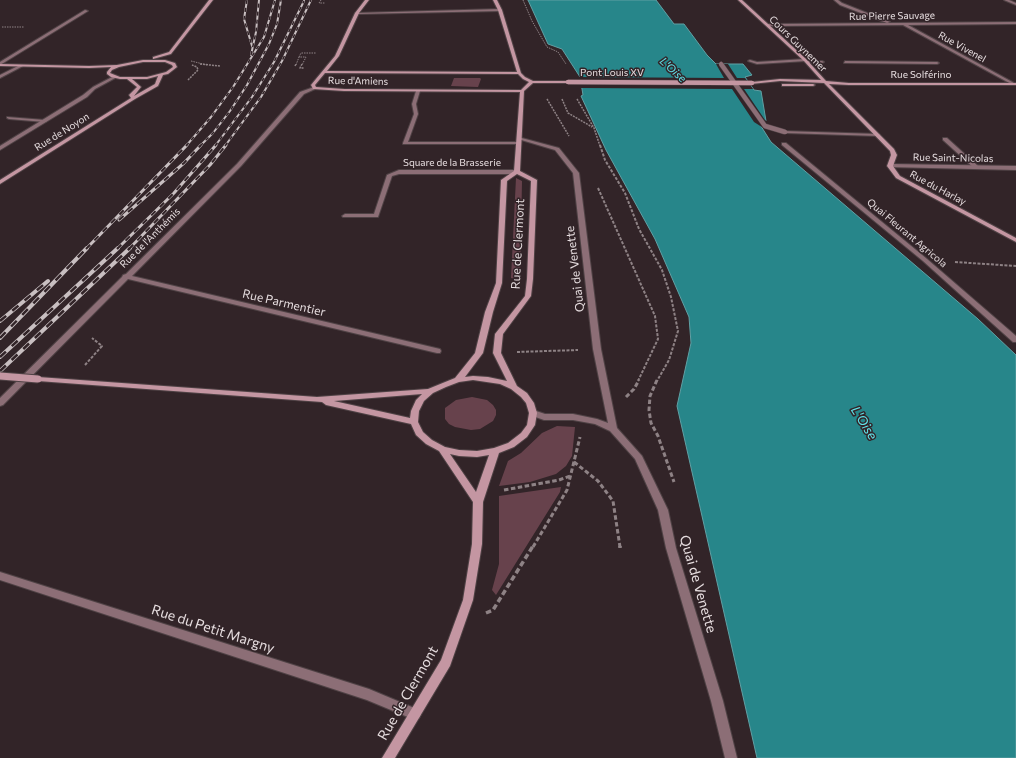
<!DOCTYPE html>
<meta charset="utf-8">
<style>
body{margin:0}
canvas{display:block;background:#322428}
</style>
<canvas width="1016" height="758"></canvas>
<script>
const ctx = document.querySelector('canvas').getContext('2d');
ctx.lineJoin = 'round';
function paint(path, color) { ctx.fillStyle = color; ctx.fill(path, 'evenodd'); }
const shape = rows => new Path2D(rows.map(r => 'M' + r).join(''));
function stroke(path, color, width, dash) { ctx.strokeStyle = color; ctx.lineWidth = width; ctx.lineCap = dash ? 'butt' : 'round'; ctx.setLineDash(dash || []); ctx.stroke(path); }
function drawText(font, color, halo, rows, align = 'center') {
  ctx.font = font + ' Commissioner,sans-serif'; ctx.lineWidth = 3; ctx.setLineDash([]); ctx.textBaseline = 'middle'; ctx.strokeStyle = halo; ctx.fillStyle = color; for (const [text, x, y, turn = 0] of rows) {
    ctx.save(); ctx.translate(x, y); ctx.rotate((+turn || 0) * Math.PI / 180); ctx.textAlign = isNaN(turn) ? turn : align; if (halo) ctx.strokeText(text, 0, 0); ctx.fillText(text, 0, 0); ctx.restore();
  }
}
const green = shape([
 [454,78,480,78,481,79,478,87,451,86],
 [516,178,522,181,520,278,516,279,511,278],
 [472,397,487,400,493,405,496,410,496,415,493,421,480,429,471,430,455,427,449,424,445,419,445,408,456,400],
 [557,426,575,427,572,456,566,466,556,474,530,482,499,486,508,461,521,453,542,433],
 [561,487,560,492,496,595,492,590,499,564,499,496]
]);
const water = shape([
 [528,0,656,0,674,24,684,24,707,55,716,64,743,64,752,75,745,77,754,90,761,91,766,121,759,123,771,142,978,319,1016,355,1016,758,757,758,677,406,691,343,689,317,655,239,606,150,581,96,583,95,580,77,562,49,548,44,528,0]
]);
const pier = shape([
 [716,64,728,64,737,78,745,78,749,83,753,89,744,89,765,120,768,122,761,124,765,129,754,122,732,89,580,88,577,77,724,78]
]);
const pathFar4 = shape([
 [321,0,319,3,325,3],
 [523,0,532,21,547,47,558,52,566,64],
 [2,27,24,27],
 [299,57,301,53,316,53],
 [191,61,207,65],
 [296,65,299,57,306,57,302,65]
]);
const pathFar3 = shape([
 [200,64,220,66],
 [302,64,300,68,304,68],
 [295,66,296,64],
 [188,80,198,70,197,67,192,65],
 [547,99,569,136],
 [562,99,568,113,592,127],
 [577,99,594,128,600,146]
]);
const pathFar2 = shape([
 [600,145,605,160,625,193,639,229,662,270,671,297,678,331,669,360,657,381],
 [598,188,655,316,658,339,638,381],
 [955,262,1016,266],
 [517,352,578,350],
 [85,365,102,346,92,338]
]);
const pathFar1 = shape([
 [657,380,650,396,649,410,651,423,658,436,674,482],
 [626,397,634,389,639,380],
 [574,462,598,481,613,501,620,547],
 [504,490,559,480,570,476],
 [533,547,567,490,580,437]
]);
const path = shape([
 [620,546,620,548],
 [486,613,493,610,533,546]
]);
const lane = shape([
 [85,10,88,11,0,65,0,62,85,10],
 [805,59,806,61,757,64,748,61,750,60,757,62,805,59],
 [806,61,822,61,824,62,822,63,807,63,806,61],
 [845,61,937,62,939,63,937,64,844,63,845,61],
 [20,65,23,66,0,78,0,75,20,65],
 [7,117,45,120,47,121,45,122,9,119,7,118,7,117],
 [783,131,878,134,880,135,878,136,785,133,783,132,783,131],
 [943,138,947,138,979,167,979,169,975,169,943,140,943,138],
 [782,143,786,143,927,259,1016,336,1016,342,1013,342,923,261,782,145,782,143],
 [399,170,517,170,520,172,517,174,399,174,392,176,378,217,343,217,342,216,345,214,374,214,387,175,399,170]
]);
const street = shape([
 [834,0,838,0,842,3,890,22,887,23,840,5,834,0],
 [1004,0,1009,0,1016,3,1016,5,1004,0],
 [500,9,501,11,357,14,355,13,500,9],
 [1016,22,1016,24,908,25,1014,83,1014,85,1013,85,903,25,768,26,766,25,768,24,1016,22],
 [114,76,117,77,95,89,87,97,0,150,0,146,83,95,93,87,114,76],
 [314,87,316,88,315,89,304,94,241,166,132,276,440,349,441,351,440,353,437,353,128,279,3,405,0,406,0,398,122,277,123,275,126,274,237,164,300,92,314,87],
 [418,90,420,91,416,104,418,114,408,142,519,142,521,143,519,144,403,144,403,143,414,114,412,104,416,91,418,90],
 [518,137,559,148,579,173,601,349,617,428,642,456,668,510,676,548,723,701,737,758,725,758,711,701,666,548,658,510,635,459,610,431,595,424,573,420,544,420,530,415,529,413,533,410,545,414,573,414,597,419,608,423,593,349,573,173,555,150,518,139,518,137],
 [890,164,1016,166,1016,170,888,167,888,165,890,164],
 [0,572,369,689,419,710,421,714,419,718,415,720,367,700,0,580,0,572]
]);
const secondary = shape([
 [209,0,213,0,171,54,153,59,153,57,169,52,209,0],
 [365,0,369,0,359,13,339,56,327,71,517,72,498,10,493,0,497,0,502,10,521,73,525,77,533,81,568,81,570,82,568,83,533,83,524,91,520,171,537,180,533,279,531,296,503,334,501,353,517,386,527,393,534,403,537,413,535,425,527,437,514,447,499,453,483,502,482,544,473,600,450,666,395,758,382,758,441,660,463,600,472,544,473,502,439,451,426,444,416,435,411,424,326,405,322,402,38,381,34,379,38,377,317,397,428,389,455,378,475,353,485,312,496,283,501,180,514,171,520,92,344,91,313,89,311,85,335,56,355,13,365,0],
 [325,73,518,74,523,79,529,82,521,90,344,89,316,87,315,85,325,73],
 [517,174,531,181,527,279,525,296,495,334,493,353,507,381,488,377,473,376,465,377,483,353,493,312,502,283,507,181,517,174],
 [473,380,500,384,511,389,521,397,526,403,529,413,527,425,521,433,508,443,494,448,477,451,459,450,445,447,432,440,423,432,418,422,419,411,424,401,433,393,446,387,459,382,473,380],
 [422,394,416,400,411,411,410,418,334,401,422,394],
 [450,454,459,456,477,457,489,455,476,492,450,454],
 [738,0,742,0,806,59,826,81,849,83,1016,83,1016,85,849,85,829,84,894,149,897,155,893,166,900,176,1016,238,1016,242,896,178,887,166,891,155,890,151,824,83,780,81,751,84,751,82,752,82,780,79,821,80,804,61,738,0],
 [143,60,165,60,175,63,177,67,168,74,163,75,158,86,135,99,0,184,0,180,131,98,129,95,137,87,127,79,120,79,111,77,107,74,107,72,111,67,89,68,0,66,0,64,89,66,117,65,143,60],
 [143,62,165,62,172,65,173,67,166,72,147,77,120,77,110,73,112,70,119,67,143,62],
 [158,76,155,84,134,96,141,87,132,79,147,79,158,76],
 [783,84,813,84,815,85,813,86,782,86,782,84,783,84]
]);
const railFar2 = shape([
 [247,0,244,19,252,46],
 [251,55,256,32,259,0],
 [186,146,211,117,233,87,264,37,275,0],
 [200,146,213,133,230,111,247,85,269,44,277,24,281,0],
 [215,146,252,97,274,62,304,1],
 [225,146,261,97,282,61,311,0]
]);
const railFar1 = shape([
 [119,220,184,163,201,145],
 [86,249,187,145],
 [117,249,174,193,216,145],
 [129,249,210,165,226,145]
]);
const rail = shape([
 [0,321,48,281],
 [0,338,87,248],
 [0,357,118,248],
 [0,371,130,248]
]);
const laneBridge = shape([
 [721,64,765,126,785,132]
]);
const secondaryBridgeFar1 = shape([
 [568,82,752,83]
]);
const secondaryBridge = shape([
 [0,376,38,379]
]);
const farStreetnames = [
 ["Rue Pierre Sauvage",892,16,-1],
 ["Cours Guynemer",798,44,44],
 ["Rue Vivenel",962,47,29],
 ["Pont Louis XV",612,73],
 ["Rue Solférino",921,75],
 ["Rue d'Amiens",358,81,1],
 ["Rue de Noyon",62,132,-32],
 ["Rue Saint-Nicolas",953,158,1],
 ["Square de la Brasserie",452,163],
 ["Rue du Harlay",938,188,28],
 ["Quai Fleurant Agricola",907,233,40],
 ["Rue de l'Anthémis",150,238,-45]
];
const farWaternames = [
 ["L'Oise",673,70,42]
];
const streetNames = [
 ["Rue de Clermont",518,244,-87],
 ["Quai de Venette",575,269,-97],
 ["Rue Parmentier",284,303,13]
];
const waterNames = [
 ["L'Oise",864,423,58]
];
const nearStreetnames = [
 ["Quai de Venette",698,584,74],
 ["Rue du Petit Margny",213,629,18],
 ["Rue de Clermont",408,693,-60]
];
paint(green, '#67424c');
paint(water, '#27868a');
stroke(water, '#60a0a4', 1);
paint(pier, '#322428');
stroke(lane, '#4f4245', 2);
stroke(street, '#4f4245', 2);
stroke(secondary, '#4f4245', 2);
stroke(pathFar4, '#8e8285', 1, [1.5, 1]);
stroke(pathFar3, '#8e8285', 1.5, [2, 1]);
stroke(pathFar2, '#8e8285', 2, [3, 1.5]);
stroke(pathFar1, '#8e8285', 3, [4.5, 2.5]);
stroke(path, '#8e8285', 3.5, [5.5, 3]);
paint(lane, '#8c6e76');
paint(street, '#8c6e76');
paint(secondary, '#c496a2');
stroke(railFar2, '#c8bfc1', 2);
stroke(railFar1, '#c8bfc1', 3);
stroke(rail, '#c8bfc1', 4);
stroke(railFar2, '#322428', 1.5, [4]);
stroke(railFar1, '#322428', 2, [6]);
stroke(rail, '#322428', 2.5, [8]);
stroke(laneBridge, '#4f4245', 5.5, []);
stroke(secondaryBridgeFar1, '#4f4245', 5.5, []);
stroke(secondaryBridge, '#4f4245', 9, []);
stroke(laneBridge, '#8c6e76', 4.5);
stroke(secondaryBridgeFar1, '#c496a2', 4.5);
stroke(secondaryBridge, '#c496a2', 7);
drawText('10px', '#e6dddf', '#322428', farStreetnames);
drawText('italic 11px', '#60e4ea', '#322428', farWaternames);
drawText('12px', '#e6dddf', '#322428', streetNames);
drawText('italic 13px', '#60e4ea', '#322428', waterNames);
drawText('14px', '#e6dddf', '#322428', nearStreetnames);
</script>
